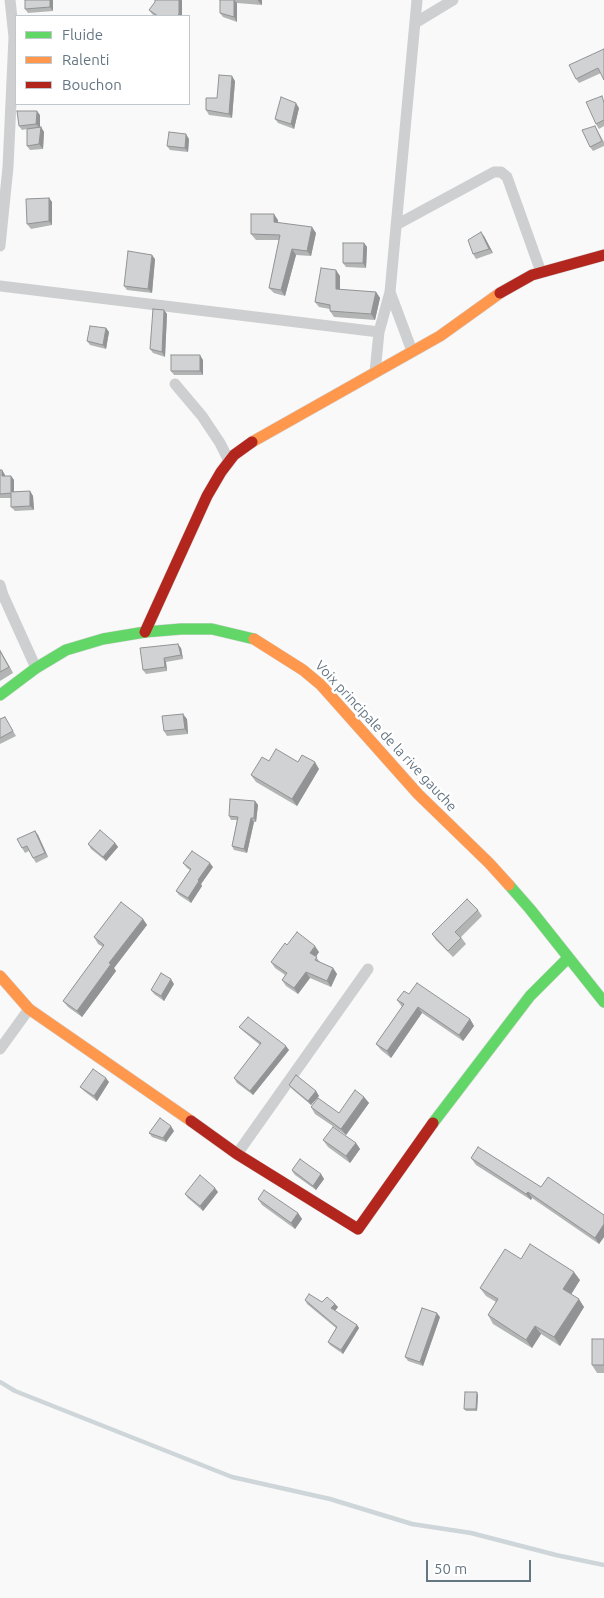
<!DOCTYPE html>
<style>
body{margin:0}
#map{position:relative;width:604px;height:1598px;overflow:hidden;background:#f9f9f9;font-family:Ubuntu,sans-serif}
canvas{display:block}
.legend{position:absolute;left:15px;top:15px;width:175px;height:90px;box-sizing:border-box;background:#fff;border:1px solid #c1c8cd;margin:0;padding:6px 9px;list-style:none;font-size:15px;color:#657683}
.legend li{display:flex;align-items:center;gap:10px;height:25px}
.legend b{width:25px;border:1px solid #c1c8cd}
.scale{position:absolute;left:426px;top:1560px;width:105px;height:22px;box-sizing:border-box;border:2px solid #657683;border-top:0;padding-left:6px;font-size:15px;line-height:18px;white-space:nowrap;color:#657683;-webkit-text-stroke:4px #fff;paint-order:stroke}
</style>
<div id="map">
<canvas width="604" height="1598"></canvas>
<ul class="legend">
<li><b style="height:6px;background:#63d668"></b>Fluide</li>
<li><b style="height:6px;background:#ff974d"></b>Ralenti</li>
<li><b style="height:6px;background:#b3261e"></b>Bouchon</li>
</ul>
<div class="scale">50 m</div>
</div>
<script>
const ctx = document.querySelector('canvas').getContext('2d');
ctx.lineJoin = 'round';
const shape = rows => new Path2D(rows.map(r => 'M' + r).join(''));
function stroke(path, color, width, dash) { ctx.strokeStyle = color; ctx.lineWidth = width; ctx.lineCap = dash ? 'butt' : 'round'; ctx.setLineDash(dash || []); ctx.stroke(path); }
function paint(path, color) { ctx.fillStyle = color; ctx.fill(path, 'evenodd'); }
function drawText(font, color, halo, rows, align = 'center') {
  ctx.font = font + ' Ubuntu,sans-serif'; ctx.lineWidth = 5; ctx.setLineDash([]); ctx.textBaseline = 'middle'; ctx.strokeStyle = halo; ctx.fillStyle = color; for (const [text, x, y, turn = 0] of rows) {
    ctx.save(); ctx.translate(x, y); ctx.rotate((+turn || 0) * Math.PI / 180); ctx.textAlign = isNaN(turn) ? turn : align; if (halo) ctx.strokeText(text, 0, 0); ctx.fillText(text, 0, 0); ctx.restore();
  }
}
const stream = shape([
 [0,1382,15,1391,232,1477,330,1499,412,1524,471,1533,556,1555,604,1565]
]);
const street = shape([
 [415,23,453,0],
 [396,225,494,172,501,172,507,177,541,272],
 [0,246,8,167,14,37,10,0],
 [0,286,379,332],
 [412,351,390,292,417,0],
 [375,372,379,332,390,292],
 [175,384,202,416,220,443,229,461],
 [0,585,3,595,36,668],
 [0,1049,29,1009],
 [237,1154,368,969]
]);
const fast = shape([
 [0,695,36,668,66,650,103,639,145,632,181,629,212,629,254,639],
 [509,885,530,909,604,1002],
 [433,1123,530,996,568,958]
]);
const slow = shape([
 [252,442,440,336,500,293],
 [254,639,303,670,321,685,418,794,489,863,509,885],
 [0,976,29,1009,191,1121]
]);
const jam = shape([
 [500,293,532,275,604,255],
 [145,632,207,496,221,472,234,455,252,442],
 [191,1121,237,1154,358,1229,433,1123]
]);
const wall = shape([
 [53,0,53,11,28,13,25,9],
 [182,0,182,16,155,16,152,14,149,10,155,2],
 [220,0,262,0,262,5,237,3,237,22,223,17,220,13],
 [604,50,601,73,579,83,576,79],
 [235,81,232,118,209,115,206,110,217,98],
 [604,99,604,126,599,129,596,124],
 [299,108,294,129,278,123,275,119],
 [40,115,40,127,41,127,44,132,43,149,30,150,27,146,27,129,22,130,19,126],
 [595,126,604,142,604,146,593,151,590,147],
 [189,139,188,152,170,150,167,146],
 [49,198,52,202,52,225,31,229,27,224],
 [278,220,278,223,316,233,311,256,296,255,285,296,274,293,269,288,279,240,256,240,251,234],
 [484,236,493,253,476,259,473,254],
 [364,243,367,247,366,268,346,267,343,263],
 [155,259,152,293,127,290,124,286],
 [340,276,340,290,376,292,380,298,375,320,334,317,330,311,330,309,319,307,315,302],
 [164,310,167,314,165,357,153,353,150,349],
 [106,328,109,332,106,349,90,345,87,341],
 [203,360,203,375,174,375,171,371],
 [0,470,2,470,5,475,5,476,11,476,14,480,14,492,30,491,33,496,34,510,15,511,11,507,11,498,0,498],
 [181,648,183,659,166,662,167,671,146,674,143,670],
 [0,650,13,673,0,681],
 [5,717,16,736,0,744,0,719],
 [187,719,188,734,167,736,164,731],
 [269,761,298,762,319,769,297,806,256,782,251,775],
 [255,801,258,805,256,822,254,822,247,853,234,850,232,846,237,820,231,820,229,816],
 [35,831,38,835,48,857,36,863,29,851,25,853,22,848],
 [115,843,118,847,106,861,91,849,88,844],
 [183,863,213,867,201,884,202,886,191,903,179,895,176,891,190,870,187,868],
 [478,910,482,916,461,937,466,944,453,957,436,940,432,934],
 [143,919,147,925,114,968,116,971,82,1017,68,1007,63,1001,103,947,98,944,94,937],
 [287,945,319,952,316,957,320,962,333,968,337,974,331,987,310,978,298,994,286,986,282,980,285,975,275,968,271,962],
 [174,984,164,1001,154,994,151,990],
 [409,994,470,1019,474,1026,463,1041,422,1013,391,1058,381,1050,376,1044,402,1007,397,1000],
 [239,1027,289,1050,253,1095,237,1083,234,1078,260,1045,243,1031],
 [109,1082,97,1101,84,1091,80,1087],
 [289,1085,316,1091,319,1096,311,1105,292,1089],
 [364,1097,369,1103,346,1135,315,1114,311,1107,339,1113],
 [174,1131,166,1142,152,1137,149,1133],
 [323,1140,356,1143,360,1149,350,1163,328,1147],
 [471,1158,541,1187,604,1215,604,1237,599,1244,532,1198,531,1200,476,1165],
 [292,1171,321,1174,324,1179,316,1190,295,1175],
 [218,1192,203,1211,188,1198,185,1194],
 [258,1199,298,1213,302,1219,295,1229,262,1205],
 [521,1259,580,1280,571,1294,584,1307,560,1346,541,1334,532,1348,493,1324,488,1315,496,1302,486,1296,480,1288],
 [305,1300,335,1304,338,1307,335,1311,357,1325,359,1328,343,1354,330,1345,328,1342,336,1328,307,1304],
 [440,1317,423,1366,408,1361,405,1357],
 [604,1339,604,1373,597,1373,592,1365],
 [478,1395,477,1411,466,1411,464,1409]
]);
const shadedWall = shape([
 [50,0,53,0,53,11,50,7],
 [179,0,182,0,182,16,177,16],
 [234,0,237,3,237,22,234,17],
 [258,0,262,0,262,5,258,1],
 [232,76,235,81,232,118,229,114],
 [296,103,299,108,294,129,291,124],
 [37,111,40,115,40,128,36,124],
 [41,127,44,132,43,149,39,144],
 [186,134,189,139,188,152,185,148],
 [49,198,52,202,52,225,49,221],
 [274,214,278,220,278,228,274,222],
 [312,227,316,233,311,256,307,251],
 [481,232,484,236,493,253,489,249],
 [364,243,367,247,366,268,363,263],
 [292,249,296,255,285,296,281,290],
 [152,255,155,259,152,293,148,289],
 [336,270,340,276,340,295,336,289],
 [376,292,380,298,375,320,371,314],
 [164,310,167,314,165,357,162,352],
 [106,328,109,332,106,349,103,345],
 [200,355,203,360,203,375,200,371],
 [2,470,5,475,5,481,2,476],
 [11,476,14,480,14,497,11,492],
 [30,491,33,496,34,510,30,506],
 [178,644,181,648,183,659,181,655],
 [0,650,13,673,9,667,0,651],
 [164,658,166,662,167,671,165,667],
 [183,714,187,719,188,734,185,729],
 [315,762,319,769,297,806,292,799],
 [255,801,258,805,256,822,254,818],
 [251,818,254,822,247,853,244,849],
 [35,831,38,835,48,857,45,853],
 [115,843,118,847,106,861,103,857],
 [210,863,213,867,201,884,202,886,191,903,188,898,198,880],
 [143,919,147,925,114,968,116,971,82,1017,77,1011,109,963],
 [315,946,319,952,314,959,310,953],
 [333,968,337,974,331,987,327,981],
 [306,972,310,978,298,994,294,988],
 [171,979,174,984,164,1001,161,996],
 [418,1007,422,1013,391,1058,387,1051],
 [470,1019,474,1026,463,1041,459,1035],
 [286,1046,289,1050,253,1095,250,1091],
 [106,1078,109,1082,97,1101,94,1096],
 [316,1091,319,1096,311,1105,308,1101],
 [364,1097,369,1103,346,1135,341,1129],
 [171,1126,174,1131,166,1142,163,1138],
 [356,1143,360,1149,350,1163,346,1156],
 [321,1174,324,1179,316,1190,313,1186],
 [215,1188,218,1192,203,1211,200,1206],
 [528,1192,532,1198,531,1200,526,1194],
 [298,1213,302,1219,295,1229,291,1223],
 [604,1224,604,1237,599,1244,595,1238],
 [574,1272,580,1280,569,1298,563,1289],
 [579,1299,584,1307,560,1346,554,1337],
 [335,1304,338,1307,334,1312,331,1308],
 [437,1313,440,1317,423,1366,420,1362],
 [357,1325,359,1328,343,1354,341,1350],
 [535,1326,541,1334,532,1348,526,1340],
 [477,1392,478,1395,477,1411,476,1409]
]);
const building = shape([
 [25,0,50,0,50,7,25,9,25,0],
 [155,0,179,0,179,14,177,16,158,16,149,10,155,2,155,0],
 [220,0,234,0,234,17,220,13,220,0],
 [604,49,604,80,598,68,576,79,569,65,604,49],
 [219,75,232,76,229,114,206,110,206,98,217,98,219,75],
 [602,96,604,103,604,120,596,124,586,102,602,96],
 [281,97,296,103,291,124,275,119,281,97],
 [17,111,37,111,36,124,19,126,17,111],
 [595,126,602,141,590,147,582,130,595,126],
 [41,127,39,144,27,146,27,129,41,127],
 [169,132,186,134,185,148,167,146,169,132],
 [49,198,49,221,27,224,26,199,49,198],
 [251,214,274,214,274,222,312,227,307,251,292,249,281,290,269,288,280,235,251,234,251,214],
 [481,232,489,249,473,254,468,240,481,232],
 [343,243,364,243,363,263,343,263,343,243],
 [128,251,152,255,148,289,124,286,128,251],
 [321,268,336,270,336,289,376,292,371,314,330,311,330,305,315,302,321,268],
 [153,309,164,310,162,352,150,349,153,309],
 [90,326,106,328,103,345,87,341,90,326],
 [171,355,200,355,200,371,171,371,171,355],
 [0,470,2,470,2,476,11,476,11,492,30,491,30,506,11,507,11,493,0,494,0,470],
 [178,644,181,655,164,658,165,667,143,670,140,648,178,644],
 [0,651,9,667,0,672,0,651],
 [183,714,185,729,164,731,162,716,183,714],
 [5,717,13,731,0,738,0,719,5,717],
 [276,749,298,762,302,755,315,762,292,799,251,775,262,757,269,761,276,749],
 [230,799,255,801,254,818,251,818,244,849,232,846,238,817,229,816,230,799],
 [100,830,115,843,103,857,88,844,100,830],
 [35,831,45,853,33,858,27,846,22,848,17,839,35,831],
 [192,851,210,863,198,880,199,881,188,898,176,891,191,869,183,863,192,851],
 [467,899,478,910,455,932,461,938,448,951,432,934,467,899],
 [121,902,143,919,109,963,111,964,77,1011,63,1001,104,945,94,937,121,902],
 [297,932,315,946,310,953,317,957,315,960,333,968,327,981,306,972,294,988,282,980,287,973,271,962,285,943,287,945,297,932],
 [161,973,171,979,161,996,151,990,161,973],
 [417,983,470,1019,459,1035,418,1007,387,1051,376,1044,404,1004,397,1000,404,991,409,994,417,983],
 [248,1017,286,1046,250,1091,234,1078,261,1043,239,1027,248,1017],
 [93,1069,106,1078,94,1096,80,1087,93,1069],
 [296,1075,316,1091,308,1101,289,1085,296,1075],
 [355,1090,364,1097,341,1129,311,1107,318,1098,339,1113,355,1090],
 [160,1118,171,1126,163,1138,149,1133,160,1118],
 [333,1127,356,1143,346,1156,323,1140,333,1127],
 [478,1147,541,1187,548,1177,604,1215,604,1224,595,1238,528,1192,526,1194,471,1158,478,1147],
 [300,1159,321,1174,313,1186,292,1170,300,1159],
 [200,1175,215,1188,200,1206,185,1194,200,1175],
 [264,1190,298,1213,291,1223,258,1199,264,1190],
 [530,1244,574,1272,563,1289,579,1299,554,1337,535,1326,526,1340,488,1315,498,1299,480,1288,505,1249,521,1259,530,1244],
 [309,1294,322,1302,327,1297,335,1304,331,1308,357,1325,341,1350,328,1342,337,1327,305,1300,309,1294],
 [422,1308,437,1313,420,1362,405,1357,422,1308],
 [592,1339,604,1339,604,1365,592,1365,592,1339],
 [465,1392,477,1392,476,1409,464,1409,465,1392]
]);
const streetNames = [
 ["Voix principale de la rive gauche",386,736,47]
];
stroke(stream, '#ced6d9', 4.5);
stroke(fast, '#d5d6d7', 12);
stroke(slow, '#d5d6d7', 12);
stroke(jam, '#d5d6d7', 12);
stroke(street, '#cecfd0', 11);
stroke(fast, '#63d668', 11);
stroke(slow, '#ff974d', 11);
stroke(jam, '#b3261e', 11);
paint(wall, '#b3b5b5');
paint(shadedWall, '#929394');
paint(building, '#d0d2d3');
stroke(building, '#929394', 1);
drawText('14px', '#657683', '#fff', streetNames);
</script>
